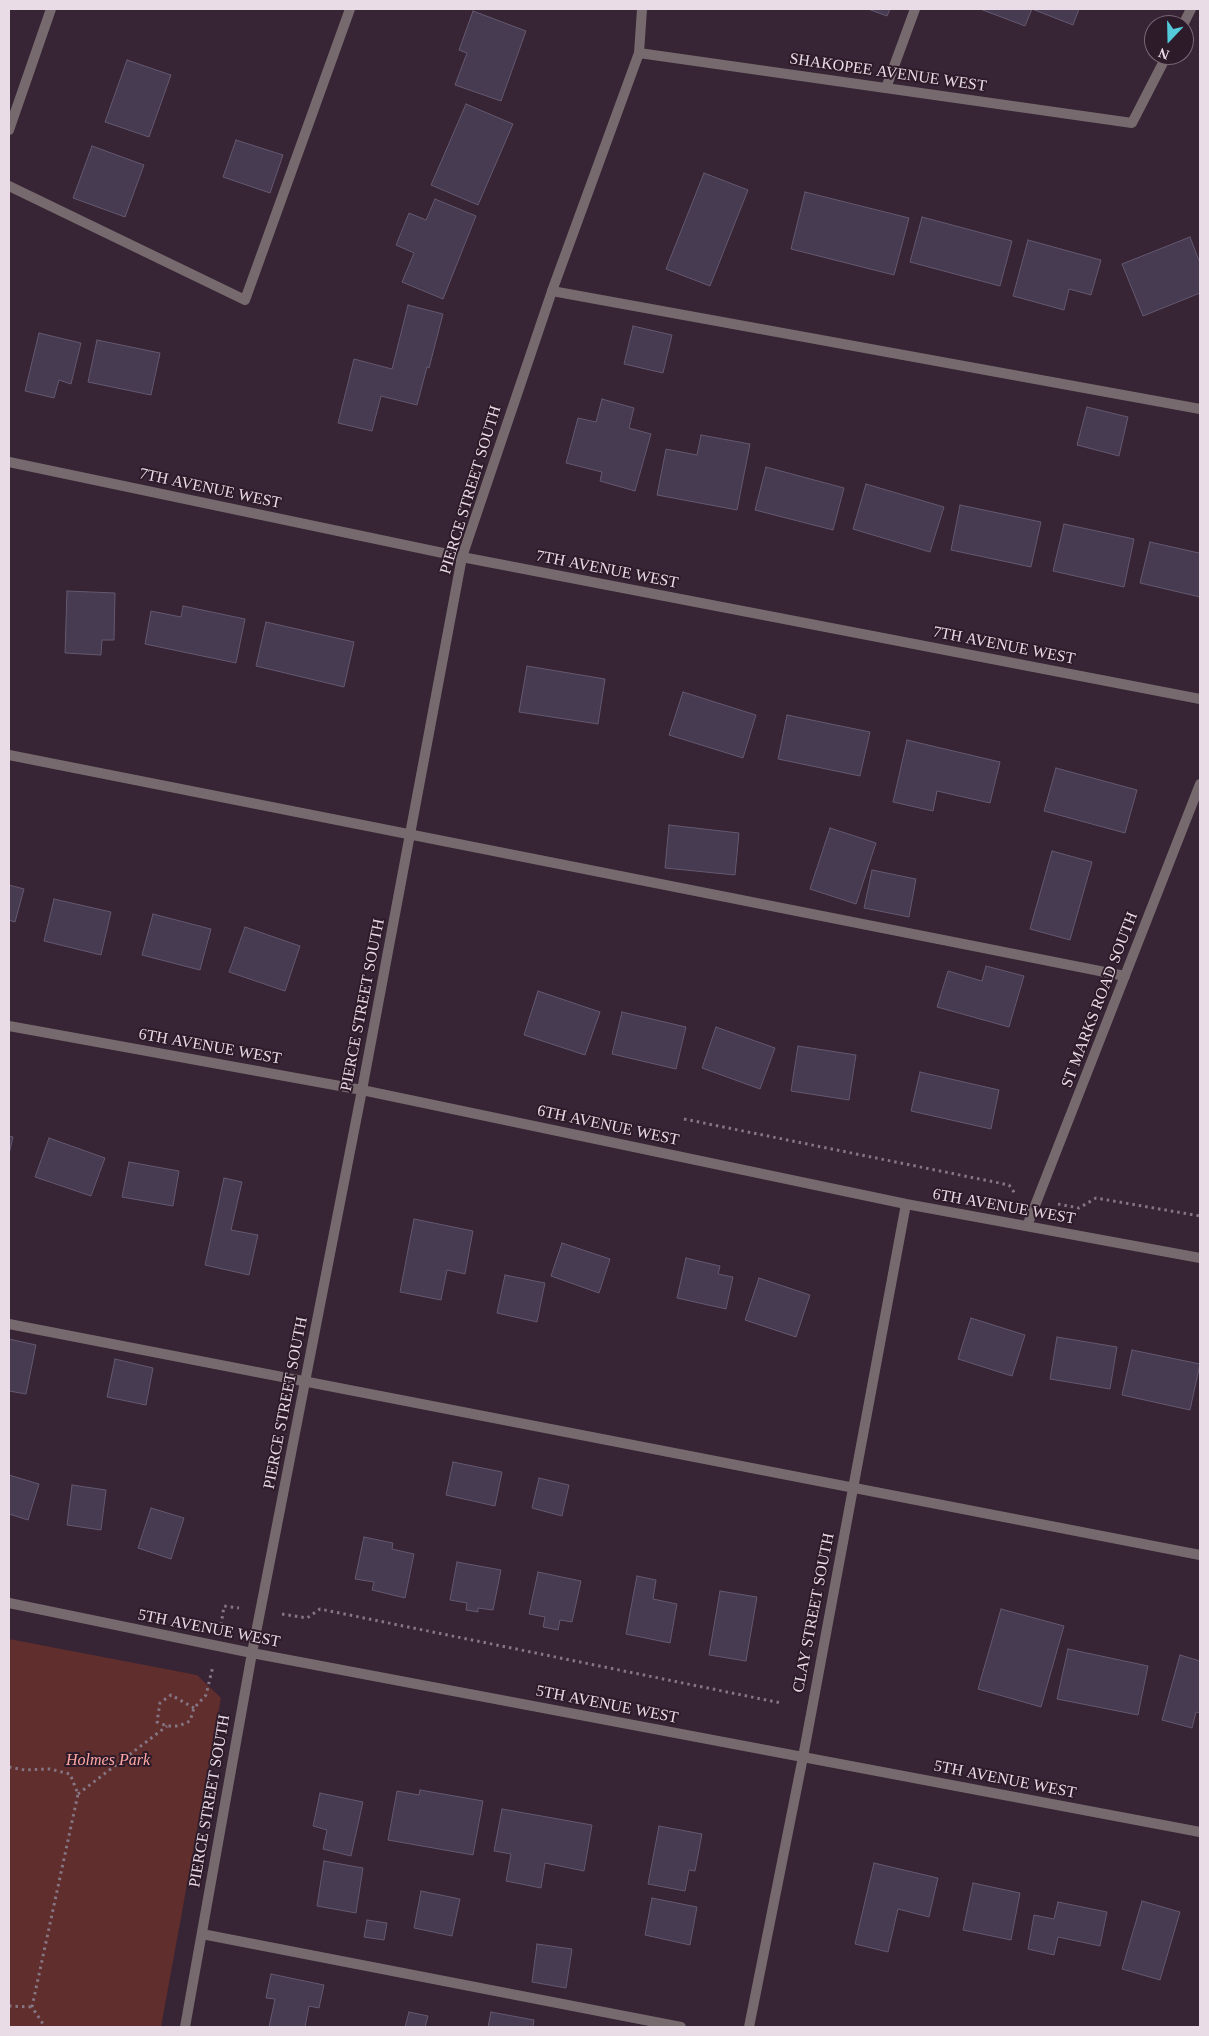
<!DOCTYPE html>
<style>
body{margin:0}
#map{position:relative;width:1209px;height:2036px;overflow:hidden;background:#372434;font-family:"Times New Roman",serif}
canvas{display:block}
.frame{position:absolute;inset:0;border:10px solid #e9dce6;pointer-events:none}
.north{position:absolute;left:1144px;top:15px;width:50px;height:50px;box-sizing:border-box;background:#2d1b2a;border:1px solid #786875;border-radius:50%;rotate:201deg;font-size:14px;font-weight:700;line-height:20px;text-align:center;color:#e9dce6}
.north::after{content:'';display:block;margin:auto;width:18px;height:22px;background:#53cbda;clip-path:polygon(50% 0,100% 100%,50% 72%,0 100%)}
</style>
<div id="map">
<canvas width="1209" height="2036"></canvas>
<div class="frame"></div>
<div class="north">N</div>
</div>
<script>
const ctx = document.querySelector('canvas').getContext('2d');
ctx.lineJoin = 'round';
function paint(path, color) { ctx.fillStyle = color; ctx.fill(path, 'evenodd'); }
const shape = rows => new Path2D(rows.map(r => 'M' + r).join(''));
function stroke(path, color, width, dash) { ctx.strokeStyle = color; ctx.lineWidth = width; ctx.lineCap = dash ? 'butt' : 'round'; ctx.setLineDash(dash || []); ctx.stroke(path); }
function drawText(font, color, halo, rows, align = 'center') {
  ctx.font = font + ' "Times New Roman",serif'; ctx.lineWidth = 4; ctx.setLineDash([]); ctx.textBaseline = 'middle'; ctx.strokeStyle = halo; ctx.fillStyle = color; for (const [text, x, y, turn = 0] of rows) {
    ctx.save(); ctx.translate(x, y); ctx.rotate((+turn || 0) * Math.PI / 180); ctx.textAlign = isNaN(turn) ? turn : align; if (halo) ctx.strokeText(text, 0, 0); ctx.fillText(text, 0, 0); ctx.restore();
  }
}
const green = shape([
 [9,1639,197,1675,221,1698,161,2027,9,2027]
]);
const building = shape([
 [868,9,890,9,887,16,868,9],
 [980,9,1079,9,1073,25,1032,9,1025,26,980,9],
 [473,11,526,31,501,101,455,85,467,53,459,50,473,11],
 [127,60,171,75,149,137,105,122,127,60],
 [466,104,513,124,478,205,431,185,466,104],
 [236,140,283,155,270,193,223,177,236,140],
 [92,146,144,165,125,217,73,198,92,146],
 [704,173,748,190,710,286,666,269,704,173],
 [805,192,909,218,894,275,791,249,805,192],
 [435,199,476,216,443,299,402,282,414,253,396,245,409,213,426,220,435,199],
 [922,217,1012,241,1000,286,910,262,922,217],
 [1190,237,1200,263,1200,293,1143,316,1122,264,1190,237],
 [1028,240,1101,260,1091,295,1069,289,1064,310,1013,296,1028,240],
 [408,305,443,314,429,368,427,367,417,405,381,396,372,431,338,423,354,359,392,369,408,305],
 [633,326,672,335,663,373,624,364,633,326],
 [39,333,81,343,71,384,59,380,54,398,25,391,39,333],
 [97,340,160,353,151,395,88,382,97,340],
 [602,399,634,408,629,428,651,434,635,491,600,481,602,472,566,463,578,418,596,422,602,399],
 [1087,407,1128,417,1119,456,1077,445,1087,407],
 [701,435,750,444,737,510,657,495,666,449,697,455,701,435],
 [766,467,844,488,833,530,755,510,766,467],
 [866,484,944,507,930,552,853,529,866,484],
 [960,505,1041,522,1031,567,951,550,960,505],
 [1064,524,1134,539,1124,587,1053,571,1064,524],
 [1150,542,1199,553,1200,549,1200,597,1140,583,1150,542],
 [67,591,115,593,114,640,102,640,101,655,65,653,67,591],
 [183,606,245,619,236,663,145,644,151,611,181,617,183,606],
 [266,622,354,642,344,687,256,666,266,622],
 [527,666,605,679,598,724,519,712,527,666],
 [683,692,756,715,743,758,669,735,683,692],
 [787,715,870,732,860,776,778,759,787,715],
 [907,740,1000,762,990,803,937,791,933,811,893,802,907,740],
 [1056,768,1137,790,1125,833,1044,811,1056,768],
 [669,825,739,833,735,875,665,868,669,825],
 [830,828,876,843,856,904,810,889,830,828],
 [1052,851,1092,862,1070,940,1030,929,1052,851],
 [872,870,916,879,909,917,864,908,872,870],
 [9,885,24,889,15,922,9,920,9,885],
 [54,899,111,912,101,955,44,941,54,899],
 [153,914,211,929,200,970,142,955,153,914],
 [245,927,300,946,285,991,229,972,245,927],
 [986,966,1024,976,1009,1027,937,1007,948,971,982,981,986,966],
 [538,991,600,1012,585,1055,524,1035,538,991],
 [622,1012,686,1027,676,1069,612,1054,622,1012],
 [716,1027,775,1048,760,1089,702,1068,716,1027],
 [798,1046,856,1055,849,1100,791,1091,798,1046],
 [920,1072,999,1090,991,1129,911,1111,920,1072],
 [9,1136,13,1137,9,1154,9,1136],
 [49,1138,105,1158,91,1196,35,1177,49,1138],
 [129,1162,179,1171,173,1206,122,1197,129,1162],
 [224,1178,242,1182,231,1230,258,1235,249,1275,205,1265,224,1178],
 [414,1219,473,1231,465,1274,447,1270,441,1300,400,1292,414,1219],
 [562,1243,610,1259,599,1293,551,1276,562,1243],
 [686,1258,720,1266,718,1274,733,1277,726,1309,677,1298,686,1258],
 [505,1275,545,1283,537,1322,497,1313,505,1275],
 [759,1278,810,1295,796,1337,745,1320,759,1278],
 [971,1318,1025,1335,1012,1376,958,1359,971,1318],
 [1057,1337,1117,1347,1110,1389,1050,1379,1057,1337],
 [9,1339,36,1345,26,1394,9,1391,9,1339],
 [1132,1350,1200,1364,1190,1410,1122,1395,1132,1350],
 [115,1359,153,1368,146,1405,107,1397,115,1359],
 [453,1462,502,1472,495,1506,446,1495,453,1462],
 [9,1475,39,1484,28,1520,9,1514,9,1475],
 [539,1478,569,1485,562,1516,532,1508,539,1478],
 [72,1485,106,1490,101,1530,67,1525,72,1485],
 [151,1508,184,1518,171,1559,138,1548,151,1508],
 [364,1537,393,1543,392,1549,414,1554,405,1598,372,1590,374,1582,355,1579,364,1537],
 [457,1562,501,1570,493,1610,478,1608,478,1612,466,1610,467,1603,450,1600,457,1562],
 [538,1572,581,1581,572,1622,560,1620,558,1630,543,1627,545,1617,529,1614,538,1572],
 [637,1576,656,1580,653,1599,677,1604,670,1643,626,1634,637,1576],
 [720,1591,757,1597,746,1661,709,1655,720,1591],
 [1001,1609,1064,1626,1041,1707,978,1689,1001,1609],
 [1068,1649,1148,1666,1138,1715,1057,1699,1068,1649],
 [1180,1655,1200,1661,1200,1713,1196,1712,1192,1728,1162,1720,1180,1655],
 [420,1790,483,1801,473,1855,388,1840,397,1791,419,1795,420,1790],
 [320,1793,363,1802,351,1856,323,1849,327,1830,313,1826,320,1793],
 [502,1809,592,1825,584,1871,545,1863,541,1888,506,1881,511,1854,494,1851,502,1809],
 [659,1826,702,1834,695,1871,689,1870,685,1891,648,1884,659,1826],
 [324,1861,363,1868,356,1913,317,1906,324,1861],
 [874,1863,938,1878,929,1917,898,1909,888,1952,855,1944,874,1863],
 [973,1883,1020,1893,1011,1940,963,1930,973,1883],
 [421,1891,460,1899,452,1936,414,1928,421,1891],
 [652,1898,697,1907,690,1945,645,1935,652,1898],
 [1142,1901,1180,1912,1160,1980,1122,1969,1142,1901],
 [1058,1902,1107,1912,1100,1946,1058,1937,1054,1955,1028,1949,1034,1915,1054,1919,1058,1902],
 [367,1920,387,1923,384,1940,364,1937,367,1920],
 [537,1944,572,1949,566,1988,532,1982,537,1944],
 [271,1974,324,1985,319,2008,309,2006,305,2027,269,2027,275,1999,266,1998,271,1974],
 [409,2012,428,2016,425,2027,405,2027,409,2012],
 [491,2012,534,2020,533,2027,488,2027,491,2012]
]);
const path = shape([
 [684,1119,1009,1185,1016,1195],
 [1058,1204,1079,1208,1096,1198,1200,1216],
 [282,1614,307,1618,320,1609,781,1703],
 [221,1625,224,1606,239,1608],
 [194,1708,171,1695,160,1703,157,1722,167,1726,179,1726,190,1721,194,1708,206,1695,213,1666],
 [9,1767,25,1770,50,1769,70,1774,78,1794,32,2007,45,2027],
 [78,1794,167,1726],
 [9,2006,32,2007]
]);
const lane = shape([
 [886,88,915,9],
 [9,186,245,300,350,9],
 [552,291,1200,409],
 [9,755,1125,976],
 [9,1324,1200,1555],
 [202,1934,681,2027]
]);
const street = shape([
 [1183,25,1191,9],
 [639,53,1132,123,1167,55],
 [9,130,51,9],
 [9,462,462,557,1200,699],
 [9,1026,362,1090,906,1204,1200,1258],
 [1027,1226,1200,784],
 [9,1603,252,1653,1200,1832],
 [185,2027,252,1653,362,1090,462,557,552,291,639,53,642,9],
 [749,2027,803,1757,906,1204]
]);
const streetNames = [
 ["SHAKOPEE AVENUE WEST",888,73,8],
 ["7TH AVENUE WEST",210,489,12],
 ["PIERCE STREET SOUTH",471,490,-73],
 ["7TH AVENUE WEST",607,570,11],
 ["7TH AVENUE WEST",1004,646,11],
 ["ST MARKS ROAD SOUTH",1100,1000,-69],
 ["PIERCE STREET SOUTH",363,1005,-79],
 ["6TH AVENUE WEST",210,1047,10],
 ["6TH AVENUE WEST",608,1126,12],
 ["6TH AVENUE WEST",1004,1207,10],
 ["PIERCE STREET SOUTH",286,1403,-79],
 ["CLAY STREET SOUTH",814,1613,-79],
 ["5TH AVENUE WEST",209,1629,11],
 ["5TH AVENUE WEST",607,1705,11],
 ["5TH AVENUE WEST",1005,1780,11],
 ["PIERCE STREET SOUTH",210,1801,-80]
];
const parkNames = [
 ["Holmes Park",108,1761]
];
paint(green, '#602e2d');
paint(building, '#463b51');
stroke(building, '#645970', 1);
stroke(path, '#867583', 3, [2.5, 4]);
stroke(lane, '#776a6e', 10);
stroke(street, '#776a6e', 10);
drawText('16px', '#e9dce6', '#2d1b2a', streetNames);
drawText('italic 16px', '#fea7a3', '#2d1b2a', parkNames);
</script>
